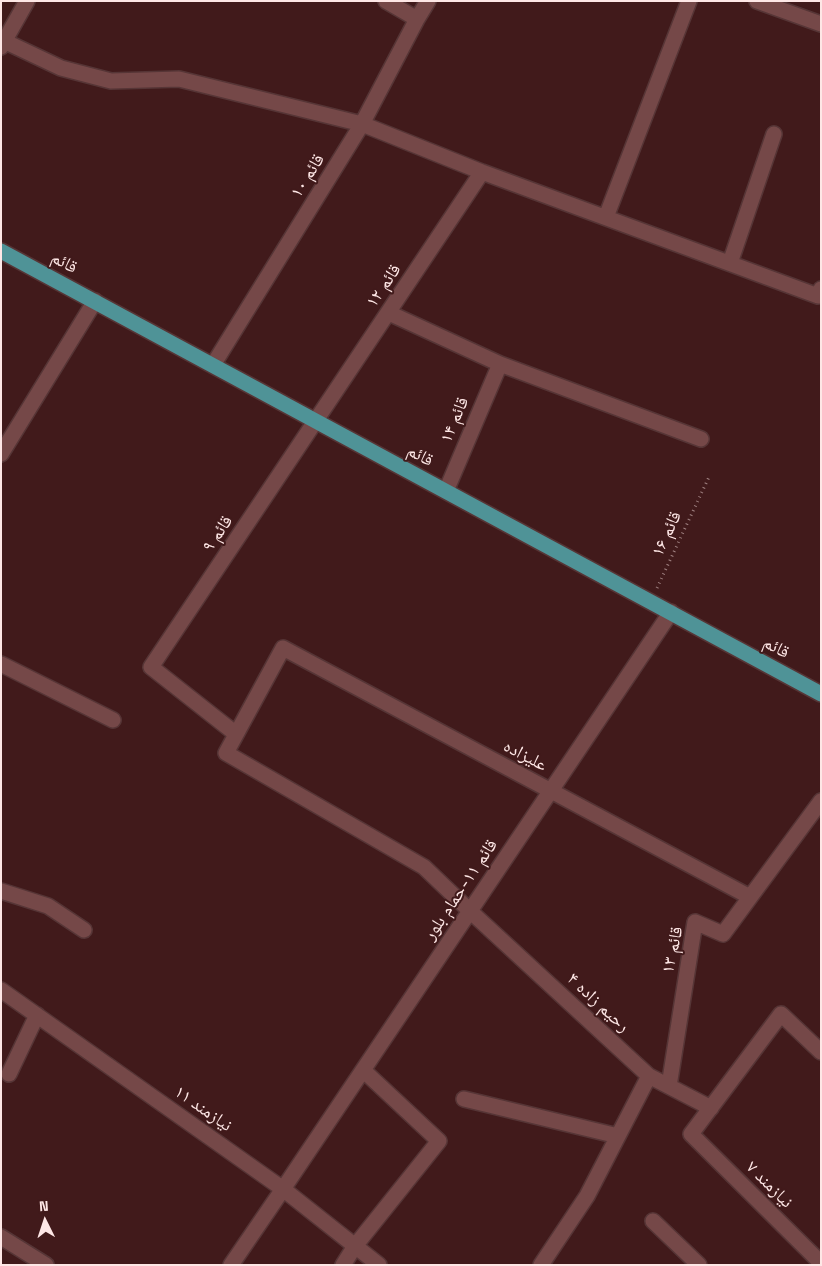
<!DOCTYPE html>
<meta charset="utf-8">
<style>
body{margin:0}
#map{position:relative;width:822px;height:1266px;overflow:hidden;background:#411a1b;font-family:"Space Grotesk",sans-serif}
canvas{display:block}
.frame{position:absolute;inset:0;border:2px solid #fee7e6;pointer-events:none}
.north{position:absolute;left:20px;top:1196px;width:50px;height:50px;-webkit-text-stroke:4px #411a1b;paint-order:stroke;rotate:356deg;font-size:14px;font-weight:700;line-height:20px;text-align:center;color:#fee7e6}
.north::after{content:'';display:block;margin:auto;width:18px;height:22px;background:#fee7e6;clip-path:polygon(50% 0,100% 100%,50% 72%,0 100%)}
</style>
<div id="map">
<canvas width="822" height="1266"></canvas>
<div class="frame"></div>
<div class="north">N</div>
</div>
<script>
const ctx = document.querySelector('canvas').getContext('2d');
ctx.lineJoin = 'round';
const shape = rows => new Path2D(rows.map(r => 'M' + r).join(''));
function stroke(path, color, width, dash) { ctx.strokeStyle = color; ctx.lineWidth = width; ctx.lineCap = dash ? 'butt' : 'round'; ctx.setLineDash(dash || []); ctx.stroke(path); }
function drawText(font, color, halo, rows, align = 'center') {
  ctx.font = font + ' "Space Grotesk","Noto Naskh Arabic",sans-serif'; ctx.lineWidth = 4; ctx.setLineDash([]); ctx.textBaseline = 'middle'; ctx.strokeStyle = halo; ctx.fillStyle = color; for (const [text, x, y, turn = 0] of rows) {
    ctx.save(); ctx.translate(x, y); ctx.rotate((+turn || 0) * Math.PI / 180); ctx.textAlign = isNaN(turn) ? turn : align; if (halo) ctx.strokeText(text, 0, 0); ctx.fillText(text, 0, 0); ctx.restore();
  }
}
const path = shape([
 [657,588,709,477]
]);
const minor = shape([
 [386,1,417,19],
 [757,1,821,24],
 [4,41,61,68,111,81,179,79,362,124,482,172,818,296,821,289],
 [1,47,27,1],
 [606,217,689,1],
 [730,263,774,134],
 [389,313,500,364,701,439],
 [213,365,362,124,417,19,428,1],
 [1,454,95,301],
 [446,491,500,364],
 [1,664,113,720],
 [236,734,151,667,482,172],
 [1,891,48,906,84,930],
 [1,990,283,1189,379,1265],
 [821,1052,781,1014,691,1134,821,1263],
 [9,1074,37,1015],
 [669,1086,695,922,723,934,821,801],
 [464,1099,618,1136],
 [711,1108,649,1076,470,911,424,867,226,753,283,648,750,897],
 [653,1221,699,1265],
 [1,1237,46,1265],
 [231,1265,283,1189,671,612],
 [343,1265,355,1246,439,1141,363,1070],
 [541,1265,587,1196,649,1076]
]);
const major = shape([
 [1,251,821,694]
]);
const streetNames = [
 ["قائم ۱۰",308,176,-58],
 ["قائم",64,263,28],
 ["قائم ۱۲",384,286,-56],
 ["قائم ۱۴",455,420,-67],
 ["قائم",420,456,28],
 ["قائم ۹",218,534,-56],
 ["قائم ۱۶",667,534,-65],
 ["قائم",776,648,28],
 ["علیزاده",525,756,28],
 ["قائم ۱۱-حمام بلور",461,890,-56],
 ["قائم ۱۳",673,950,-78],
 ["رحیم زاده ۴",598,1003,43],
 ["نیازمند ۱۱",203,1109,35],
 ["نیازمند ۷",769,1185,45]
];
stroke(minor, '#563536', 18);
stroke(major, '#563536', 18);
stroke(path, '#9f8080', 3, [1, 4]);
stroke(minor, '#754848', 15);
stroke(major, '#4f9397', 15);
drawText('18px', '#fee7e6', '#411a1b', streetNames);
</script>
